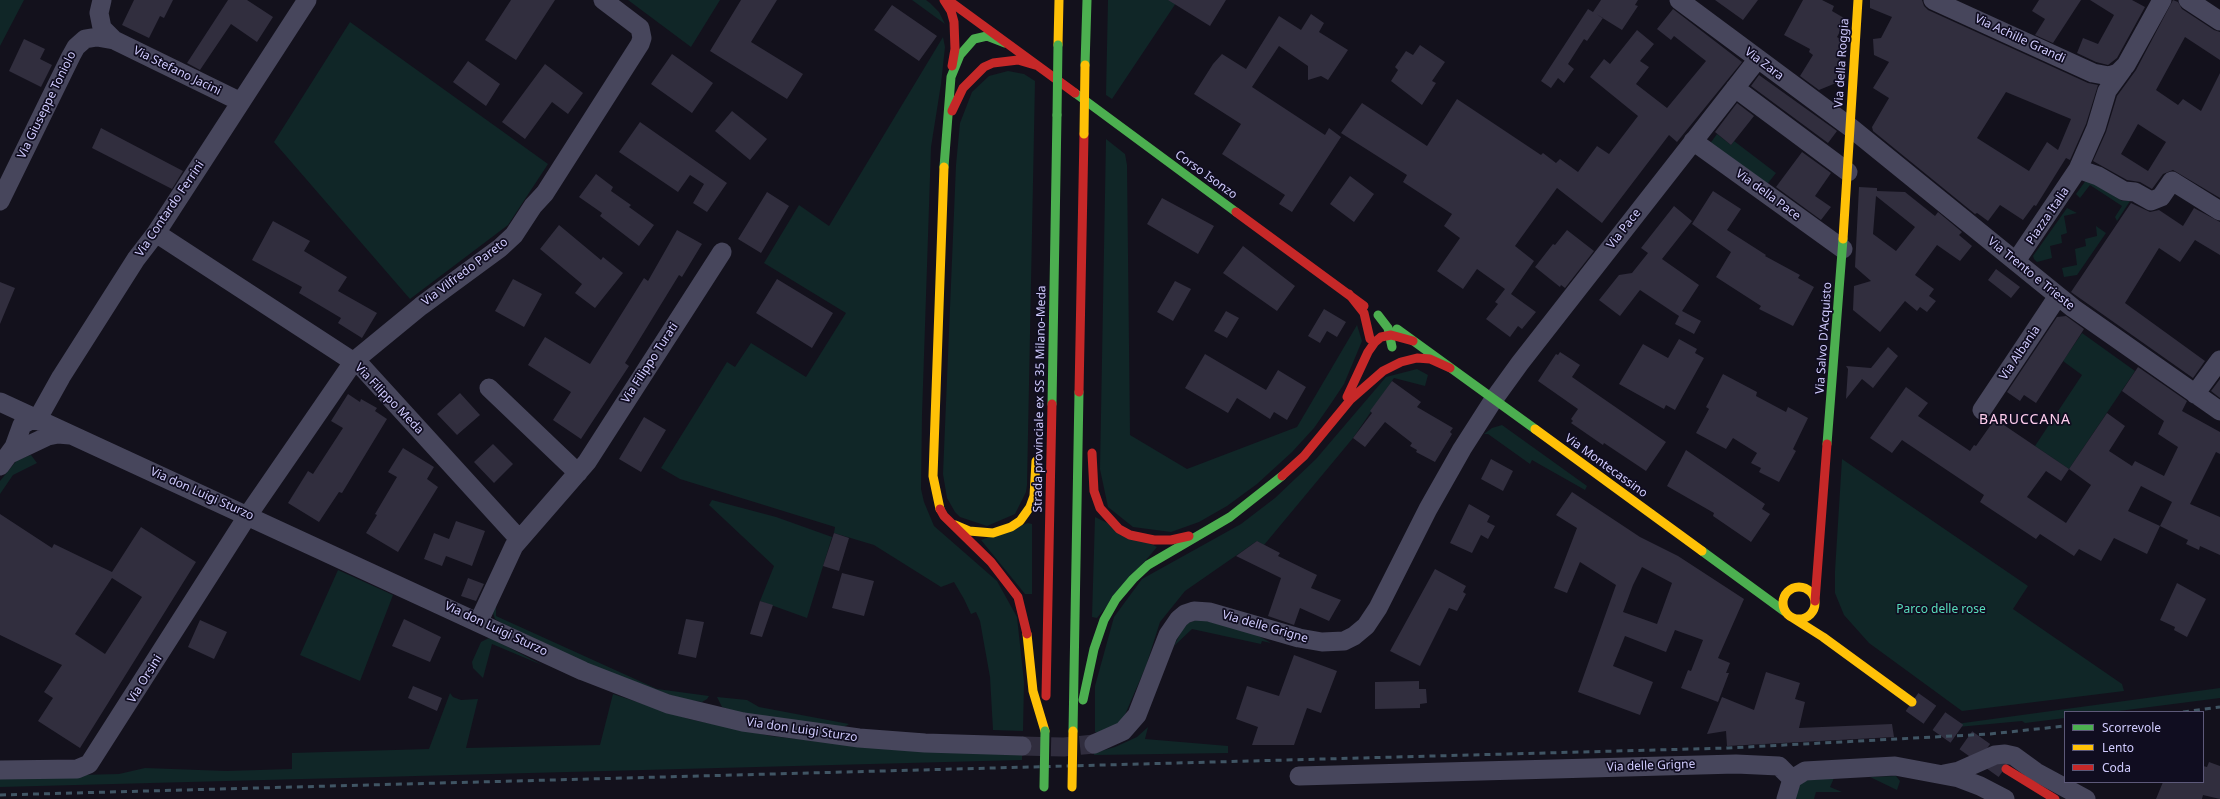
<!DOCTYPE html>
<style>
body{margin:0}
#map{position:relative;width:2220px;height:799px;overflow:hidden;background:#13111c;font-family:"Noto Sans",sans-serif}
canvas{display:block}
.legend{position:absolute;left:2064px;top:711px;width:140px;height:72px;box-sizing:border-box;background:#100d20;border:1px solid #5d5979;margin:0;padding:5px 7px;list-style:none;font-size:12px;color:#d1ccff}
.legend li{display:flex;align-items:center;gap:8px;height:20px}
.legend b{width:20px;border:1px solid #5d5979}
</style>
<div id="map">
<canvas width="2220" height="799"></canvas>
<ul class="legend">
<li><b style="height:5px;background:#4caf50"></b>Scorrevole</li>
<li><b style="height:5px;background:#ffc107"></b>Lento</li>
<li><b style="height:5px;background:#c62828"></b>Coda</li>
</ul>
</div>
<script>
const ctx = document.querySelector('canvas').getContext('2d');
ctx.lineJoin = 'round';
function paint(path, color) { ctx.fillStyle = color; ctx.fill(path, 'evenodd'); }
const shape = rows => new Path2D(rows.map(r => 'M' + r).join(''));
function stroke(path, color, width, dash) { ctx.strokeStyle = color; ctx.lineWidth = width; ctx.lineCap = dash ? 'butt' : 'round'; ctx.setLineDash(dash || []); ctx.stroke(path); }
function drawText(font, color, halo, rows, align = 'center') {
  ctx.font = font + ' "Noto Sans",sans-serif'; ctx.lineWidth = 3.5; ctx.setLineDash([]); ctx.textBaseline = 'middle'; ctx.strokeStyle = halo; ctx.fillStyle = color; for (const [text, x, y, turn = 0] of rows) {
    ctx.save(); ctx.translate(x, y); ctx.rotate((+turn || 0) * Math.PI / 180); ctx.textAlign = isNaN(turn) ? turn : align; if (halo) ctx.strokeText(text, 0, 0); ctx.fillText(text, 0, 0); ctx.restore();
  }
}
const green = shape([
 [0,0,24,0,0,46],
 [628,0,720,0,691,47],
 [912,0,926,0,930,3,939,12,945,24],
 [1108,0,1178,0,1112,99,1106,95],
 [350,22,548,164,508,225,410,299,274,142],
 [943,37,945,47,941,84,931,147,922,415,921,489,924,502,934,526,997,581,1017,617,1024,682,1023,731,993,730,990,677,980,621,976,612,971,614,964,599,954,582,941,587,874,545,834,533,835,527,680,479,661,468,727,362,735,367,751,343,806,377,846,313,764,263,799,205,829,226],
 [1008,71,1024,74,1035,81,1027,485,1026,492,1015,514,987,526,960,517,955,512,947,498,943,474,956,165,960,123,972,92,989,76],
 [1717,134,1731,145,1734,141,1776,173,1765,187,1709,145],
 [1106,139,1125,154,1127,165,1130,435,1187,469,1297,427,1357,325,1362,341,1344,384,1330,405,1314,428,1292,452,1257,484,1227,506,1199,522,1171,532,1133,527,1108,507,1100,469],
 [2087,179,2122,201,2130,201,2117,221,2115,217,2122,206,2090,185,2080,198,2076,194],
 [2067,208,2077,213,2064,216,2067,233,2061,235,2062,243,2050,246,2052,258,2037,262,2034,259,2033,256],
 [2096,226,2106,233,2077,275,2064,277,2062,268,2077,265,2075,249,2086,246,2085,239,2097,236],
 [2082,333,2135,371,2069,469,2035,446,2082,375,2063,361],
 [1417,369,1428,375,1425,386,1394,378,1353,438,1264,545,1257,541,1185,591,1160,622,1146,666,1124,717,1115,727,1099,733,1095,732,1095,686,1114,617,1142,579,1241,524,1275,498,1316,459,1386,377],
 [1502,425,1587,486,1585,490,1532,460,1530,464,1488,434,1484,434,1492,428],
 [31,455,37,463,13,475,0,494,0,481,17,460],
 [1842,459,2028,586,2013,609,2122,684,2124,691,1962,711,1869,643,1844,615,1835,593,1835,571],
 [712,500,776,517,832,537,807,618,760,601,774,566,709,505],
 [1095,517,1157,547,1097,618,1092,617],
 [1028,523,1032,524,1032,594,1025,594,981,540],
 [338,570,393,595,360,681,300,655],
 [496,606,496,616,657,689,709,696,707,699,702,702,682,699,605,672,500,622,495,619,493,613],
 [1200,619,1255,634,1271,643,1262,641,1261,644,1192,629,1174,646,1183,628,1188,623],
 [489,638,493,639,542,665,492,644,483,678,473,668,472,662,481,642],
 [2220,688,2220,698,2111,712,2065,712,2065,718,2025,723,2022,721,1958,727,1956,724],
 [450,693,453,697,461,700,478,699,466,748,600,745,613,694,689,719,771,736,886,749,1022,755,1022,760,0,787,0,777,119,774,145,768,226,771,292,769,292,753,429,749],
 [717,697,747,700,759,707,849,724,844,727,745,715,722,707],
 [1148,727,1145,739,1228,746,1228,753,1094,755,1094,753,1115,747,1137,737],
 [1896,776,1900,781,1897,790,1870,777],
 [1834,778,1830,787,1842,792,1816,792,1814,799,1794,799,1800,784,1807,780]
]);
const building = shape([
 [134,0,173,0,164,18,160,16,149,38,122,25],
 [228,0,247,0,273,17,257,42,231,24,200,70,187,63],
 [511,0,555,0,516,60,485,40],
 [741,0,777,0,751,42,803,74,787,99,710,51],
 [1168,0,1226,0,1210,26],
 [1601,0,1638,0,1635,5,1638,6,1622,30,1596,14,1603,18,1587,41,1584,39,1568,64,1574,69,1564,83,1558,78,1551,88,1541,81,1588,9,1593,12],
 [1715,0,1758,0,1743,20],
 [1803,0,1822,0,1834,6,1832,11,1844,18,1844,24,1837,37,1843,41,1836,57,1840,59,1836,83,1819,90,1800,76,1813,55,1809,52,1810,49,1784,35],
 [1870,0,1922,0,1924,6,1928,10,2088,83,2098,85,2086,124,2070,160,2066,158,2036,206,2034,205,2023,220,2000,205,1988,221,1977,213,1975,214,1873,131,1872,127,1889,98,1873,88,1889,62,1874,55,1873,39,1881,38,1892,17,1870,8],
 [2006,92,2071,119,2058,150,2047,142,2029,171,1977,138],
 [2039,0,2081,0,2053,43,2035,35,2045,19,2032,11],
 [2090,0,2132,0,2145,7,2117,58,2108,65,2096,62,2077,53,2083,38,2098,44,2114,15],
 [2173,0,2178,2,2182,9,2214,30,2220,32,2220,60,2185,37,2156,90,2178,105,2183,99,2201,111,2220,73,2220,198,2173,170,2163,174,2152,189,2140,182,2127,180,2093,161,2106,132,2117,96,2136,70],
 [2138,124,2166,142,2148,171,2121,154],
 [892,5,937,36,919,61,874,30],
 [1673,9,1742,62,1677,142,1669,135,1602,223,1557,188,1515,246,1534,261,1511,294,1536,312,1522,329,1518,326,1510,337,1486,319,1498,304,1495,302,1505,289,1477,269,1463,289,1437,271,1460,238,1444,226,1452,214,1403,182,1407,175,1341,133,1362,103,1427,146,1457,99,1541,155,1543,153,1556,163,1560,159,1578,172,1597,146,1609,154,1638,116,1590,77,1604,59,1610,64,1637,30,1654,44,1640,61,1649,67,1636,84,1667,108,1706,61,1674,36,1671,40,1657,29],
 [1311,14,1324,23,1319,32,1348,50,1328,80,1321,76,1308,80,1308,66,1279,46,1252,87,1325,135,1329,128,1341,137,1292,212,1279,204,1285,195,1222,154,1241,124,1194,94,1213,64,1222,54,1246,69,1279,16,1301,30],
 [24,39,45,49,40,59,52,65,41,87,9,71],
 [1420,45,1445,62,1432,81,1436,83,1422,105,1391,81,1398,70,1395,67,1406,51,1413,55],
 [672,54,713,83,692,113,651,84],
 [468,61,500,84,486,106,453,82],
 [545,64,583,93,568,114,552,102,525,139,502,122],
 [1759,75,1837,131,1828,143,1751,86],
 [1737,103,1754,116,1731,145,1715,132],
 [732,111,767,139,750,160,715,131],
 [640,122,727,183,707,212,693,203,704,184,690,175,678,192,619,152],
 [101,128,183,171,172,189,92,148],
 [1802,152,1831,173,1815,196,1831,207,1821,220,1776,187],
 [596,174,613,187,611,191,631,205,629,207,654,225,639,246,600,216,602,213,579,197],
 [1350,176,1374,194,1354,222,1330,204],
 [1859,187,1877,188,1877,191,1905,192,1935,216,1938,212,1962,232,1959,235,1972,246,1960,261,1937,245,1915,275,1934,289,1929,296,1936,301,1927,312,1920,307,1917,311,1905,301,1880,332,1853,310,1854,286,1871,281,1855,267],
 [1876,196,1915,227,1896,251,1873,234],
 [1713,191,1741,209,1727,230,1766,255,1765,256,1800,275,1798,278,1814,287,1793,326,1759,309,1761,306,1716,277,1731,252,1692,224],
 [767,192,789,206,761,253,738,239],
 [1162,198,1214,226,1198,254,1147,224],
 [2131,203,2150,212,2159,210,2183,226,2194,208,2220,222,2220,255,2195,240,2180,262,2159,248,2125,303,2205,361,2193,378,2071,292],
 [1674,206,1692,221,1662,259,1699,285,1682,311,1701,321,1694,334,1675,324,1679,316,1640,290,1620,316,1599,300,1619,275,1632,273,1648,253,1641,248],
 [273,221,310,241,304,251,347,277,338,291,377,313,362,338,338,323,341,318,299,293,302,287,252,260],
 [559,225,601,260,603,257,623,273,595,308,575,293,582,284,540,249],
 [677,230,702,244,682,277,679,275,625,363,629,366,581,439,553,420,571,392,528,365,545,337,590,364,644,278,648,281],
 [1567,230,1594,251,1565,288,1561,285,1560,287,1535,267,1553,244,1555,245],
 [1243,246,1295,286,1277,311,1223,273],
 [1996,269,2020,287,2011,298,1988,280],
 [513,279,542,294,524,327,495,311],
 [777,279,833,313,812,348,756,313],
 [1175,281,1191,289,1173,321,1157,312],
 [0,282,15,288,0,324],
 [1324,309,1346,322,1337,337,1327,331,1320,343,1308,336],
 [1226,311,1239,318,1227,338,1214,331],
 [2066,316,2084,329,2036,403,2024,395,2020,401,2007,392,2057,317],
 [1679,339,1697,349,1695,353,1704,358,1675,410,1666,405,1664,409,1619,384,1643,344,1668,358],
 [1888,347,1898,356,1873,388,1862,379,1846,399,1848,369,1846,366,1871,368],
 [1560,352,1580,365,1572,377,1666,442,1646,471,1604,443,1603,445,1571,423,1573,421,1571,419,1578,409,1538,381,1556,354,1558,355],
 [1205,354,1266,390,1278,370,1306,387,1287,420,1274,412,1270,419,1237,398,1228,413,1185,388],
 [2138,367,2187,401,2182,411,2220,432,2220,454,2216,452,2190,504,2220,517,2220,555,2200,546,2199,550,2186,544,2188,540,2160,526,2147,554,2114,538,2101,561,2079,549,2074,556,2040,534,2036,539,1980,502,1984,495,1902,440,1892,453,1870,438,1906,387,1928,403,1918,416,1970,451,1974,445,1976,446,1995,419,2069,469,2107,413,2125,426,2109,451,2132,466,2135,461,2164,476,2178,447,2158,434,2164,421,2122,391],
 [2069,469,2091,485,2066,523,2027,497,2046,471,2061,481],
 [2141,486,2172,502,2160,526,2128,511],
 [1723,374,1757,392,1756,396,1786,412,1788,407,1808,418,1793,449,1796,451,1779,482,1759,472,1761,468,1751,463,1757,453,1733,438,1726,449,1696,433,1709,409,1706,407],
 [2220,379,2220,398,2211,391],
 [1392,381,1421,402,1417,407,1453,428,1450,432,1452,434,1435,462,1416,452,1417,450,1410,446,1412,443,1385,422,1365,447,1353,438,1372,413,1370,411],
 [460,393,480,415,457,435,437,414],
 [348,394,360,402,361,399,377,408,375,411,387,419,342,493,339,492,319,522,288,503,308,471,313,474,343,428,331,421],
 [644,417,666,430,641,472,619,459],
 [493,444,513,464,494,483,474,462],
 [403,448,434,467,427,479,438,487,398,552,366,533,377,515,375,514,397,477,388,472],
 [1686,450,1765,504,1762,509,1770,514,1751,542,1713,516,1714,513,1667,486],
 [1491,459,1513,471,1503,491,1481,479],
 [1572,492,1640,537,1678,556,1744,599,1718,658,1730,663,1726,673,1729,673,1718,702,1681,688,1688,670,1691,671,1703,640,1675,630,1666,652,1625,636,1613,666,1653,682,1640,715,1578,692,1616,585,1580,562,1567,593,1554,588,1577,528,1556,515],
 [1642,567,1672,583,1657,624,1623,612,1633,585],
 [1469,504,1490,516,1487,522,1495,526,1488,539,1481,535,1472,553,1450,543],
 [0,514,52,548,54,544,112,572,141,527,196,562,80,748,38,721,53,698,44,692,62,665,0,635],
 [112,578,142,597,105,654,75,634],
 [456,521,485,531,472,566,446,556,442,566,424,559,434,533,449,539],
 [834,533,849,538,839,571,823,566],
 [1257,541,1280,553,1278,556,1317,575,1311,588,1341,600,1329,621,1300,608,1294,625,1268,616,1281,578,1236,556],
 [1435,569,1466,586,1463,592,1466,594,1457,611,1449,608,1420,666,1390,651],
 [842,573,874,581,864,616,832,608],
 [468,578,484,584,476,601,461,596],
 [2177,583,2206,599,2187,637,2174,630,2175,627,2160,620],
 [760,601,773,605,762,637,750,634],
 [404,619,441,637,430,662,392,646],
 [686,619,704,622,696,658,678,654],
 [200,620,227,632,214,659,188,647],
 [1294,655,1337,671,1321,713,1307,708,1294,745,1252,745,1258,727,1236,719,1247,686,1279,696],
 [1766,672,1800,683,1795,699,1805,702,1799,728,1892,724,1894,737,1727,746,1726,731,1707,734,1722,697,1754,710],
 [1419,681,1419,689,1426,689,1427,703,1420,704,1420,708,1375,709,1375,682],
 [413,686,442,698,437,711,408,698],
 [2209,762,2220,766,2220,799,2203,795,2202,799,2156,799,2163,782,2203,782,2203,766,2207,767]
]);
const streetTunnel = shape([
 [1022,746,1064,747,1094,744]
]);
const secondaryTunnel = shape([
 [1912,702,2005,768]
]);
const street = shape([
 [102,0,99,13,102,28,114,40],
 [1679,0,1850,127,2073,308,2220,411],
 [1933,0,2093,73,2109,76,2118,73,2126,65,2162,0],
 [2188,0,2220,21],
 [1735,88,1848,172],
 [1693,141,1843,249],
 [2078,169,2096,128,2107,91,2123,69],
 [0,201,71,56,76,47,85,39,97,37,114,40,241,102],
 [156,233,363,368,519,539],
 [2016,261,2078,169,2098,176,2124,191,2135,192,2151,201,2161,197,2172,181,2220,211],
 [489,388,578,473],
 [2195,394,2220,360],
 [0,402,583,671,668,704,743,722,859,738,925,743,1022,746],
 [1982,410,2058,296],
 [37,420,61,377,136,259,156,233,307,0],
 [10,454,48,436,58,434,70,435],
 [0,466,14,447,22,425,31,420,41,421],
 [479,621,514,546,587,462,722,252],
 [1094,744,1123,731,1137,715,1168,635,1179,619,1185,614,1194,611,1209,612,1299,638,1322,642,1344,641,1354,636,1366,626,1378,608,1428,509,1462,449,1494,399,1520,363,1757,60],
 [0,770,77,769,89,764,248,515,354,361,421,306,500,248,514,235,533,206,545,193,640,44,642,38,640,28,603,0],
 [1944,774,1959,771,1995,755,2005,754,2014,756,2036,772,2086,799],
 [1299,776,1736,764,1779,766,1792,779],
 [1786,799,1792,779,1805,771,1895,766,1959,778,1980,786,2005,799]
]);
const fast = shape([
 [1085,65,1087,0],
 [1075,93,1236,212],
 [944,167,951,77,960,55,974,39,987,36,1005,43],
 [1378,315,1388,328,1392,347],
 [1397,329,1535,429],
 [1052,404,1057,115],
 [1827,444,1843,239],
 [1702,551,1784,611],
 [1083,700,1094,649,1104,620,1116,599,1133,579,1148,565,1230,517,1282,476],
 [1073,731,1079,392]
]);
const slow = shape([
 [1058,45,1059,0],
 [1843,239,1858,0],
 [1535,429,1702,551],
 [940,509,933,476,944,167],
 [955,525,969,531,993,533,1011,527,1020,521,1030,507,1034,496,1036,461],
 '1783 603a16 16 0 1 1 32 0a16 16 0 1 1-32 0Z',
 [1793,618,1823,637,1912,702],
 [1027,634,1033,691,1045,731]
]);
const jam = shape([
 [944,0,951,11,954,22,955,49,952,66],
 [948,0,1075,93],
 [952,111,963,88,984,67,993,63,1018,60,1035,65],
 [1236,212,1364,306],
 [1349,294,1364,313,1370,339],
 [1079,392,1084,134],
 [1347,397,1368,352,1375,342,1381,337,1391,335,1413,341],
 [1092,453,1094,491,1100,508,1119,529,1130,535,1154,540,1171,540,1189,536],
 [1282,476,1304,456,1351,399,1383,371,1401,362,1417,358,1430,359,1450,368],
 [940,509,944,516,991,562,1018,597,1027,634],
 [1815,601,1827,444],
 [1046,696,1052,404],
 [2006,769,2055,799]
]);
const rail = shape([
 [2183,712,2220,707],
 [0,795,1728,748,1990,734,2065,726]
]);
const fastBridge = shape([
 [1057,115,1058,45],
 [1044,787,1045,731]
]);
const slowBridge = shape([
 [1084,134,1085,65],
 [1072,787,1073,731]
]);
const streetNames = [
 ["Via Achille Grandi",2020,39,25],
 ["Via della Roggia",1842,63,-86],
 ["Via Zara",1764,64,37],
 ["Via Stefano Jacini",177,71,26],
 ["Via Giuseppe Toniolo",47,105,-64],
 ["Corso Isonzo",1206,175,36],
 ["Via della Pace",1768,195,36],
 ["Via Contardo Ferrini",170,209,-56],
 ["Piazza Italia",2048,216,-56],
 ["Via Pace",1624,229,-52],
 ["Via Vilfredo Pareto",465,272,-37],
 ["Via Trento e Trieste",2031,274,39],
 ["Via Salvo D'Acquisto",1824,338,-86],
 ["Via Albania",2020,353,-56],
 ["Via Filippo Turati",650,363,-57],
 ["Via Filippo Meda",389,399,46],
 ["Strada provinciale ex SS 35 Milano-Meda",1040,399,-89],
 ["Via Montecassino",1606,466,36],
 ["Via don Luigi Sturzo",202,494,24],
 ["Via delle Grigne",1265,627,16],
 ["Via don Luigi Sturzo",496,629,25],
 ["Via Orsini",145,679,-58],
 ["Via don Luigi Sturzo",802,730,8],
 ["Via delle Grigne",1651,766,-2]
];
const parkNames = [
 ["Parco delle rose",1941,610]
];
const quarterNames = [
 ["BARUCCANA",2025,420]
];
paint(green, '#102627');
paint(building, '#312e3e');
stroke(streetTunnel, '#302d3e', 19, [19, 10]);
stroke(secondaryTunnel, '#302d3e', 22, [22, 11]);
stroke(street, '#47465c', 19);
stroke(fast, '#4caf50', 9);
stroke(slow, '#ffc107', 9);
stroke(jam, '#c62828', 9);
stroke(rail, '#405564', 3, [6, 5]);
stroke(fastBridge, '#4caf50', 9);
stroke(slowBridge, '#ffc107', 9);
drawText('12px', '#d1ccff', '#100d20', streetNames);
drawText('12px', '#59debc', '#100d20', parkNames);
ctx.letterSpacing = '1px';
drawText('14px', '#ffceed', '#100d20', quarterNames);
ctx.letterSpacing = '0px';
</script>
